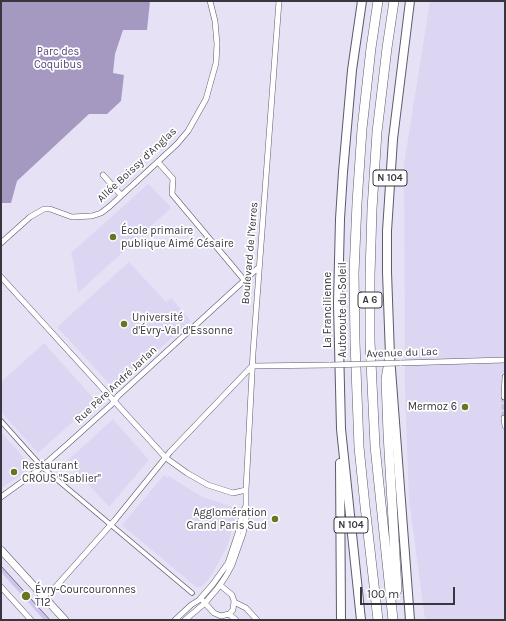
<!DOCTYPE html>
<meta charset="utf-8">
<style>
body{margin:0}
#map{position:relative;width:506px;height:621px;overflow:hidden;background:#e7e1f6;font-family:Karla,sans-serif}
canvas{display:block}
.frame{position:absolute;inset:0;border:2px solid #38363e;pointer-events:none}
.scale{position:absolute;left:360px;top:587px;width:95px;height:18px;box-sizing:border-box;border:2px solid #38363e;border-top:0;padding-left:5px;font-size:12px;line-height:14px;white-space:nowrap;color:#38363e;-webkit-text-stroke:3px #fff;paint-order:stroke}
</style>
<div id="map">
<canvas width="506" height="621"></canvas>
<div class="frame"></div>
<div class="scale">100 m</div>
</div>
<script>
const ctx = document.querySelector('canvas').getContext('2d');
ctx.lineJoin = 'round';
function paint(path, color) { ctx.fillStyle = color; ctx.fill(path, 'evenodd'); }
const shape = rows => new Path2D(rows.map(r => 'M' + r).join(''));
function stroke(path, color, width, dash) { ctx.strokeStyle = color; ctx.lineWidth = width; ctx.lineCap = dash ? 'butt' : 'round'; ctx.setLineDash(dash || []); ctx.stroke(path); }
function drawText(font, color, halo, rows, align = 'center') {
  ctx.font = font + ' Karla,sans-serif'; ctx.lineWidth = 3.5; ctx.setLineDash([]); ctx.textBaseline = 'middle'; ctx.strokeStyle = halo; ctx.fillStyle = color; for (const [text, x, y, turn = 0] of rows) {
    ctx.save(); ctx.translate(x, y); ctx.rotate((+turn || 0) * Math.PI / 180); ctx.textAlign = isNaN(turn) ? turn : align; if (halo) ctx.strokeText(text, 0, 0); ctx.fillText(text, 0, 0); ctx.restore();
  }
}
const built = shape([
 [430,1,505,1,505,620,425,620,409,500,405,393,404,164],
 [148,184,149,184,165,201,171,207,170,209,78,293,73,260,71,253],
 [129,262,166,302,171,298,191,321,114,389,57,327],
 [44,343,96,401,38,453,1,412,1,382],
 [113,419,149,460,109,507,67,461],
 [1,432,33,468,1,488],
 [164,475,167,478,169,476,178,482,203,497,236,508,234,523,227,547,212,574,205,584,200,587,196,587,122,525]
]);
const green = shape([
 [1,565,50,620,44,620,1,572]
]);
const forest = shape([
 [1,1,150,1,147,30,123,30,115,54,113,73,124,75,121,101,107,114,89,114,17,181,11,203,1,203]
]);
const minorTunnel = shape([
 [504,397,504,418]
]);
const pedestrian = shape([
 [1,421,42,467,192,593]
]);
const minor = shape([
 [158,162,173,179,172,194,245,281],
 [103,175,121,195],
 [1,243,30,217,44,209,50,209,72,217,92,216,101,213,109,207,177,144,188,131,206,99,216,63,217,44,215,21,210,1],
 [1,277,166,458,187,473,208,485,233,493,246,490],
 [400,363,505,360],
 [252,366,330,365],
 [504,397,505,377],
 [504,418,505,426],
 [1,497,37,471,71,441,112,404,118,396,259,267],
 [1,587,31,620],
 [42,596,52,591,115,520,170,452,252,366],
 [203,601,214,613,221,616,229,614,233,610,234,601,232,595,220,585],
 [234,602,246,608,257,620],
 [229,614,236,620],
 [175,620,191,605,199,600,213,584,228,563,238,533,242,513,246,506],
 [185,620,205,603,217,589,226,576,232,565,243,534,247,514,246,506,246,490,253,353,279,1]
]);
const secondary = shape([
 [1,550,65,620]
]);
const trunk = shape([
 [410,1,393,139,387,231,387,272,390,356,410,620],
 [340,463,341,620],
 [361,620,341,429,338,303,340,219,343,172,352,70,362,1]
]);
const motorway = shape([
 [390,356,386,379,388,433,397,590,391,599],
 [378,620,365,506,359,447,355,342,354,273,357,203,362,129,371,48,378,1],
 [393,620,375,446,370,341,370,275,372,209,377,132,387,48,394,1]
]);
const tram = shape([
 [1,566,50,620]
]);
const minorBridge = shape([
 [330,365,400,363]
]);
const markers = [
 [113,237,4,"#687521"],
 [124,324,4,"#687521"],
 [465,407,4,"#687521"],
 [14,472,4,"#687521"],
 [275,519,4,"#687521"],
 [26,596,5,"#687521"]
];
const shields = [
 [390,178,34],
 [370,300,24],
 [351,525,34]
];
const shieldNames = [
 ["N 104",390,178],
 ["A 6",370,300],
 ["N 104",351,525]
];
const parkNames = [
 ["Parc des",58,52],
 ["Coquibus",58,65]
];
const streetNames = [
 ["Allée Boissy d'Anglas",137,165,-43],
 ["Boulevard de l'Yerres",250,253,-85],
 ["La Francilienne",328,310,-90],
 ["Autoroute du Soleil",343,310,-90],
 ["Avenue du Lac",402,353,-2],
 ["Rue Père André Jarlan",116,385,-43]
];
const poiNames = [
 ["École primaire",121,231],
 ["publique Aimé Césaire",121,244],
 ["Université",132,318],
 ["d'Évry-Val d'Essonne",132,331],
 ["Mermoz 6",457,407,"right"],
 ["Restaurant",22,466],
 ["CROUS \"Sablier\"",22,479],
 ["Agglomération",267,513,"right"],
 ["Grand Paris Sud",267,526,"right"],
 ["Évry-Courcouronnes",35,590],
 ["T12",35,603]
];
paint(built, '#ddd6f2');
paint(green, '#cfc4eb');
paint(forest, '#a599c2');
stroke(minorTunnel, '#c4bfd1', 5, [5, 2.5]);
stroke(pedestrian, '#5e596b', 5.5);
stroke(minor, '#5e596b', 6);
stroke(secondary, '#5e596b', 8);
stroke(trunk, '#5e596b', 10);
stroke(motorway, '#5e596b', 10);
stroke(pedestrian, '#fff', 4);
stroke(minor, '#fff', 5);
stroke(secondary, '#fff', 7);
stroke(trunk, '#fff', 8);
stroke(motorway, '#fff', 9);
stroke(tram, '#777480', 1);
stroke(minorBridge, '#5e596b', 6, []);
stroke(minorBridge, '#fff', 5);
for (const [x, y, r, color] of markers) { const dot = new Path2D(); dot.arc(x, y, r, 0, 2 * Math.PI); ctx.fillStyle = color; ctx.fill(dot); stroke(dot, '#fff', 1.5); }
for (const [x, y, w] of shields) { const box = new Path2D(); box.roundRect(x - w / 2, y - 8, w, 16, 3); ctx.fillStyle = '#fff'; ctx.fill(box); stroke(box, '#38363e', 1); }
drawText('bold 10px', '#38363e', null, shieldNames);
drawText('11px', '#55427a', '#fff', parkNames);
drawText('11px', '#38363e', '#fff', streetNames);
drawText('11px', '#38363e', '#fff', poiNames, 'left');
</script>
